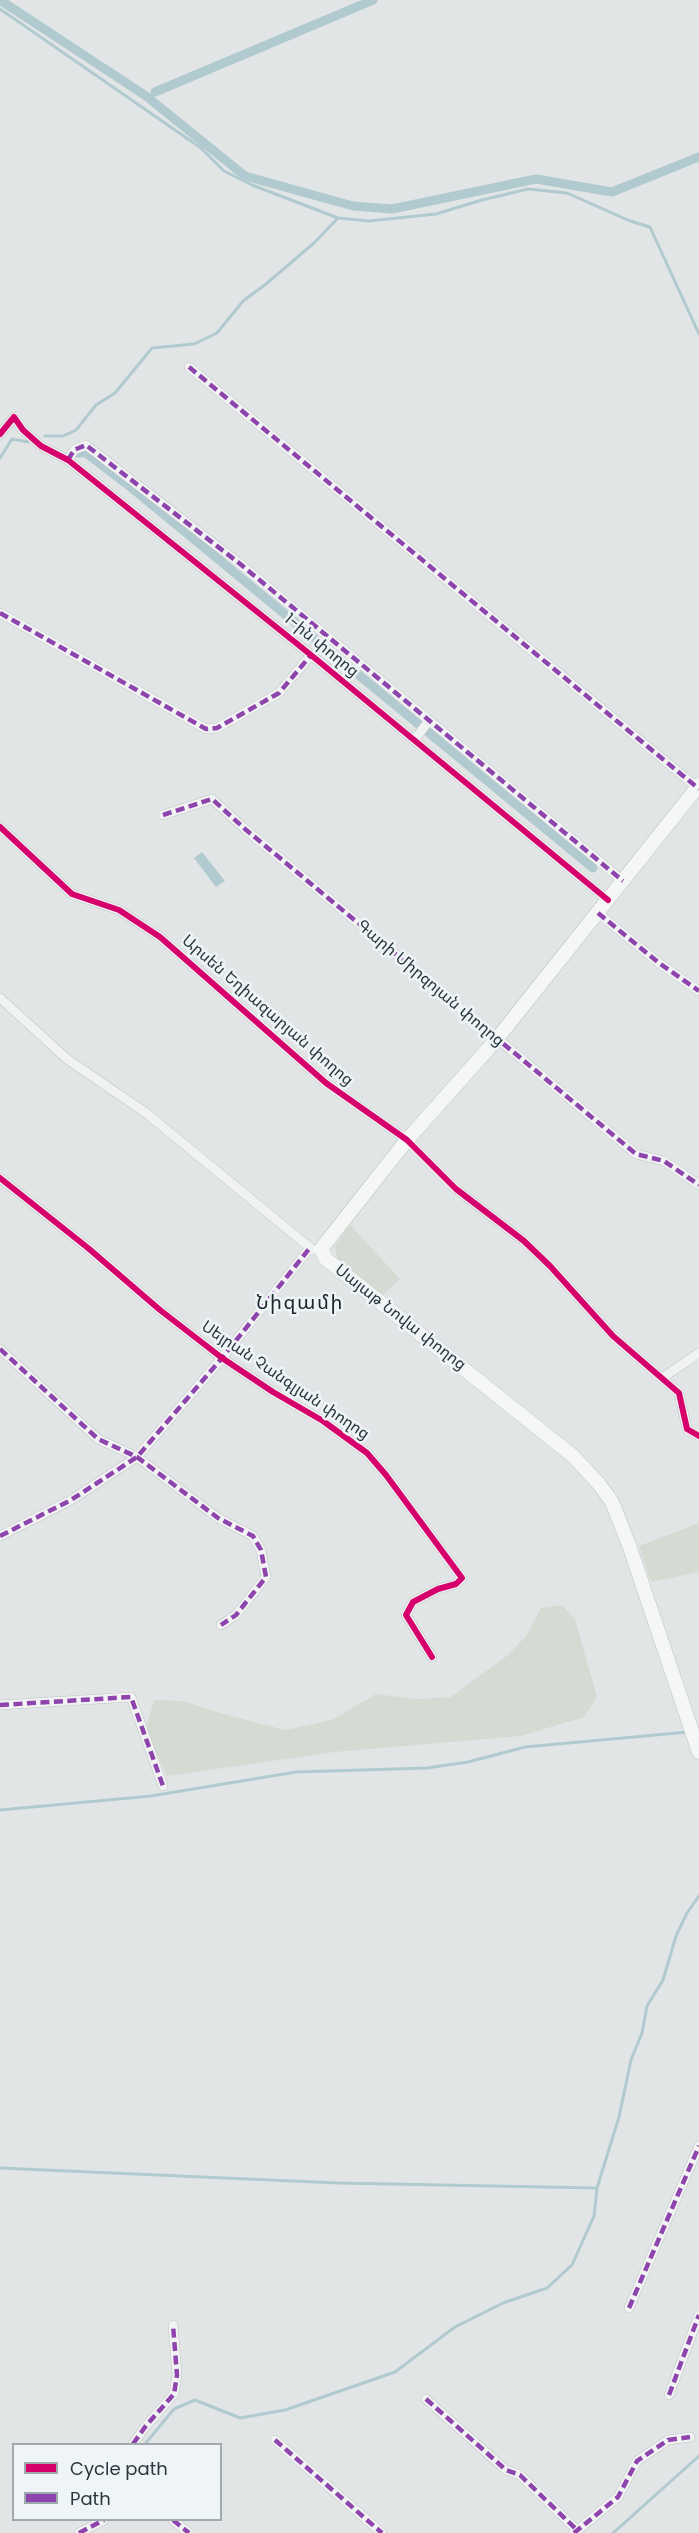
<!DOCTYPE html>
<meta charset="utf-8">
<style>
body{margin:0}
#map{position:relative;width:699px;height:2533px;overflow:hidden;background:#e2e5e6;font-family:Poppins,sans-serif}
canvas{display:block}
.legend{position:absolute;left:12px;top:2443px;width:210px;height:78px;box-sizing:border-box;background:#eff4f6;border:2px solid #a0a9ad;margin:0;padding:8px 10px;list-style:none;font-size:18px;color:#29383f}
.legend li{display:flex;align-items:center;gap:12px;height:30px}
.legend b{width:30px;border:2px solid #a0a9ad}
</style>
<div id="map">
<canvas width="699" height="2533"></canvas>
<ul class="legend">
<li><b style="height:8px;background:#d6006c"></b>Cycle path</li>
<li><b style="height:8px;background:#8e44ad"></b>Path</li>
</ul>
</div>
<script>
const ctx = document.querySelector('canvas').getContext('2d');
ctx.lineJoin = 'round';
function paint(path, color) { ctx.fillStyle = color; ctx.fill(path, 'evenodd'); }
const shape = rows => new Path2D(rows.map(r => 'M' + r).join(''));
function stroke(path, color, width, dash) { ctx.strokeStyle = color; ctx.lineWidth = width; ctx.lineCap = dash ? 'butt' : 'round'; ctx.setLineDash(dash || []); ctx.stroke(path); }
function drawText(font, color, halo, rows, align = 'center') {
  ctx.font = font + ' Poppins,"Noto Sans Armenian",sans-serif'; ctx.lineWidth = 5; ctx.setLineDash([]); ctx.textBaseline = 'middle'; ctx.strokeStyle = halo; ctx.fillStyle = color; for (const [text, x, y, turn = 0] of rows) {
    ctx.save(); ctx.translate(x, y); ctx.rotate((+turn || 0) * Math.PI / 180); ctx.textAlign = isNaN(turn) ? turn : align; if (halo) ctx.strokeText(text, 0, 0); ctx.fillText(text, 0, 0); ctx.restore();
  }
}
const green = shape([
 [350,1225,400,1279,383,1295,339,1261,336,1255,335,1246],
 [699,1523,699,1572,651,1582,639,1546],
 [562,1605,575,1619,597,1697,584,1717,521,1736,335,1752,167,1776,146,1729,154,1700,183,1701,227,1715,285,1730,332,1720,376,1694,416,1699,451,1697,508,1655,526,1636,541,1608]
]);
const water = shape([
 [202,852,225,881,216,887,194,858]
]);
const stream = shape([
 [0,9,201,148,224,171,252,185,338,218,369,221,436,214,482,200,528,189,567,193,630,221,650,227,699,334],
 [45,436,63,436,76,430,96,405,115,393,152,348,194,344,217,333,243,301,266,284,314,243,338,218],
 [0,458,12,439,28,442],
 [0,1810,151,1796,296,1772,427,1768,468,1762,525,1747,688,1732],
 [0,2168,338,2183,597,2188],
 [145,2444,174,2409,195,2400,240,2418,285,2410,395,2372,455,2327,503,2303,547,2288,572,2265,594,2216,597,2188,619,2117,631,2060,642,2033,647,2006,663,1980,676,1936,687,1913,699,1896],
 [613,2533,699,2456]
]);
const canal = shape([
 [0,0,146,96,245,176,353,206,392,209,536,179,612,192,699,157],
 [155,92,373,0],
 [77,453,86,453,133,489,593,868]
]);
const street = shape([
 [189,367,699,789],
 [0,434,14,417,23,430,41,446,68,460,311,655,608,900],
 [68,460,74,450,86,445,239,563,623,881],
 [0,613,206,729,217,728,279,693,311,655],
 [415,739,428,722],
 [163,815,212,799,245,829,636,1154,664,1161,699,1185],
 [0,827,72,894,119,910,160,937,326,1083,407,1140,456,1189,524,1241,550,1266,613,1336,679,1393,687,1429,699,1436],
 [598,913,659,963,699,991],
 [0,998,67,1059,146,1113,313,1250],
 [0,1178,88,1248,160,1310,222,1358,273,1392,323,1421,367,1453,386,1475,462,1578,456,1584,438,1589,413,1602,406,1615,432,1657],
 [0,1349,98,1439,137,1457,218,1518,253,1536,261,1550,266,1577,236,1615,221,1625],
 [662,1378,699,1353],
 [0,1536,71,1500,137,1457,222,1358,309,1249],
 [0,1705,131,1697,163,1786],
 [629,2308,699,2146],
 [669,2395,699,2315],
 [426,2399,506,2470,520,2475,577,2530],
 [275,2440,382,2533],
 [133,2444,145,2427,174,2394,177,2375,173,2325],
 [173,2520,189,2533],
 [79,2533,104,2520],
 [574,2533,618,2497,637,2461,668,2440,690,2437]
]);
const secondary = shape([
 [699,785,496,1040,407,1140,321,1249,326,1259,573,1456,599,1484,612,1502,629,1545,699,1752]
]);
const quiet = shape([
 [189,367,699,789],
 [68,460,74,450,86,445,239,563,623,881],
 [0,613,206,729,217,728,279,693,311,655],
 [163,815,212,799,245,829,636,1154,664,1161,699,1185],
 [598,913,659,963,699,991],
 [0,1349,98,1439,137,1457,218,1518,253,1536,261,1550,266,1577,236,1615,221,1625],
 [0,1536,71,1500,137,1457,222,1358,309,1249],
 [0,1705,131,1697,163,1786],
 [629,2308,699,2146],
 [669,2395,699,2315],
 [426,2399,506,2470,520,2475,577,2530],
 [275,2440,382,2533],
 [133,2444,145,2427,174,2394,177,2375,173,2325],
 [173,2520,189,2533],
 [79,2533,104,2520],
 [574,2533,618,2497,637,2461,668,2440,690,2437]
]);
const cycleway = shape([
 [0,434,14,417,23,430,41,446,68,460,311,655,608,900],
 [0,827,72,894,119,910,160,937,326,1083,407,1140,456,1189,524,1241,550,1266,613,1336,679,1393,687,1429,699,1436],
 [0,1178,88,1248,160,1310,222,1358,273,1392,323,1421,367,1453,386,1475,462,1578,456,1584,438,1589,413,1602,406,1615,432,1657]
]);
const streetNames = [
 ["1-ին փողոց",321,646,39],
 ["Գարի Միրզոյան փողոց",430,984,40],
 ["Արսեն Եղիազարյան փողոց",267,1011,41],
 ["Սայաթ Նովա փողոց",400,1318,38],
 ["Սեյրան Չանգլյան փողոց",285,1381,34]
];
const quarterNames = [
 ["Նիզամի",300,1304]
];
paint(green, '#d5dbd2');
paint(water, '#b1cad0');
stroke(stream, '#b1cad0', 3);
stroke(canal, '#b1cad0', 9);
stroke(street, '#c0c3c4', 10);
stroke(secondary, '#c0c3c4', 15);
stroke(street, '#f1f3f3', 9);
stroke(secondary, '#f5f6f6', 14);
stroke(quiet, '#8e44ad', 4.5, [9, 4.5]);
stroke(cycleway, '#d6006c', 6);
drawText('16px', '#29383f', '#eff4f6', streetNames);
ctx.letterSpacing = '1.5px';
drawText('20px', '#1b2830', '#eff4f6', quarterNames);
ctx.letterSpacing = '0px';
</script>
